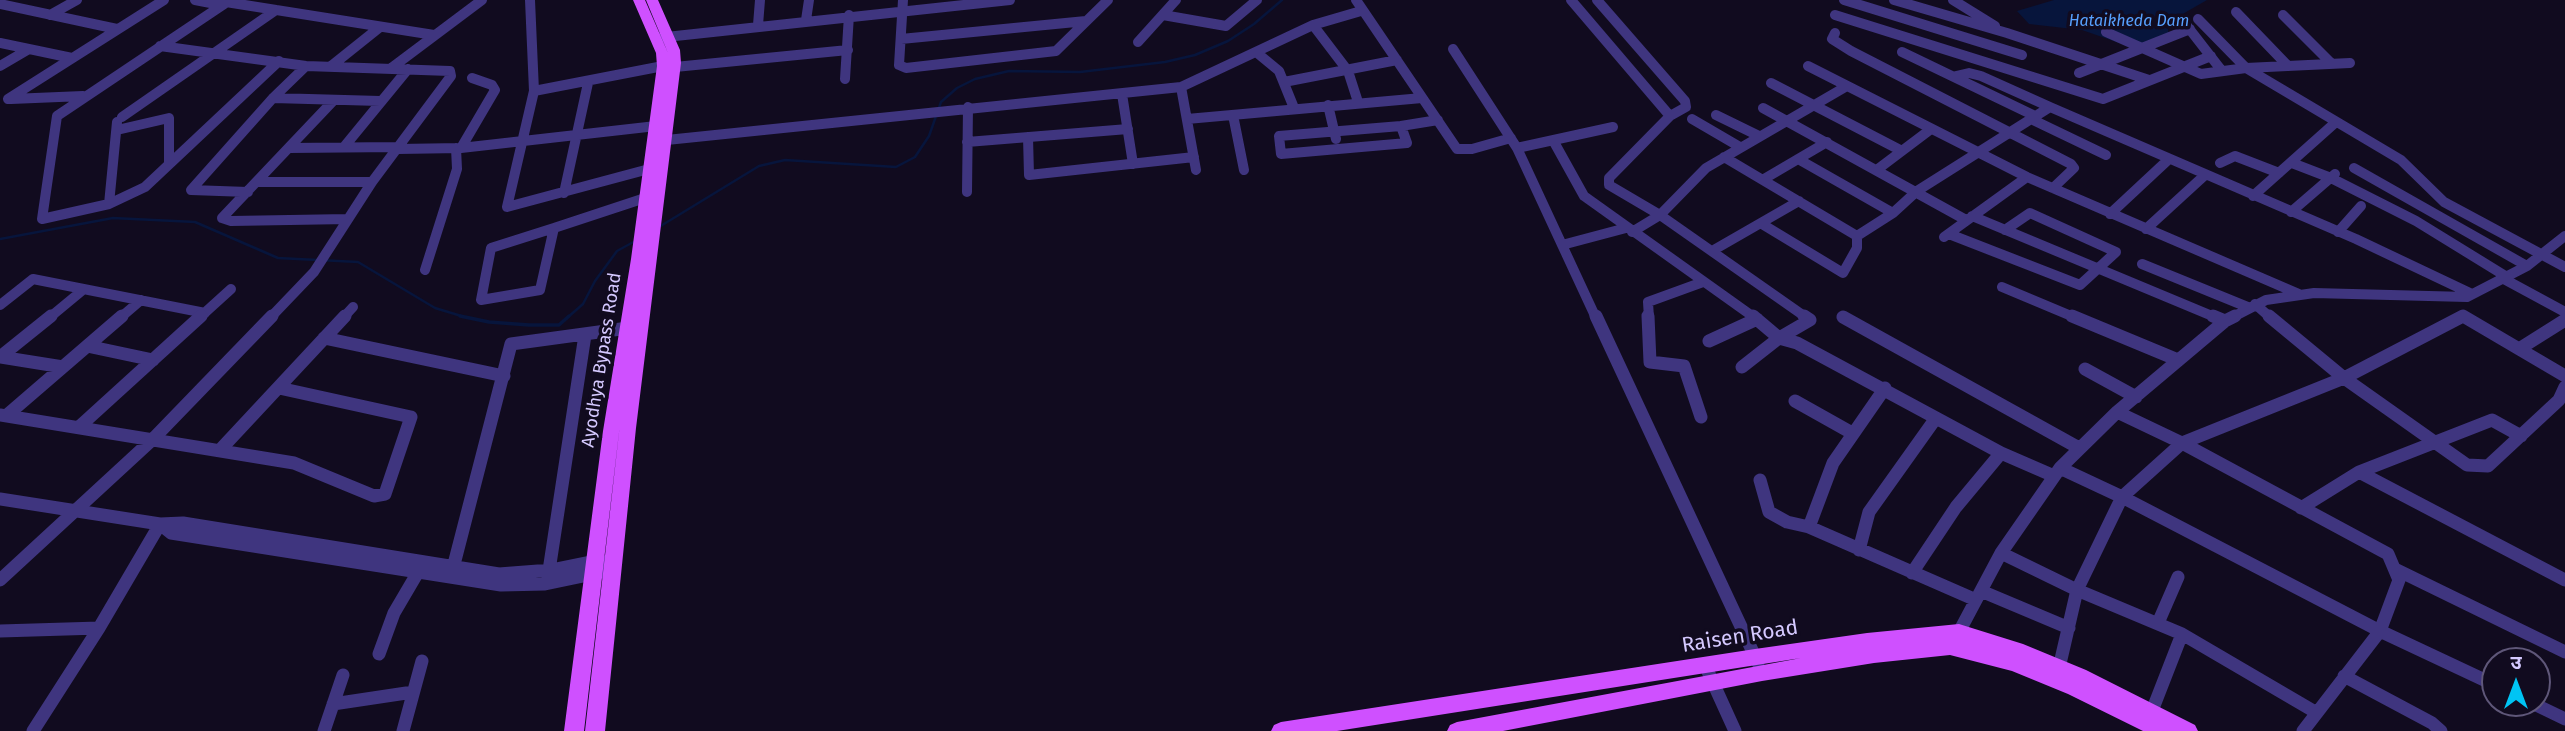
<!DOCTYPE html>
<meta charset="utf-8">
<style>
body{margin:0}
#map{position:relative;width:2565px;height:731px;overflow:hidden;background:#110b1f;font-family:"Fira Sans","Noto Sans Devanagari",sans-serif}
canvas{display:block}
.north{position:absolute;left:2481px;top:647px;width:70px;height:70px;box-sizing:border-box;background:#110b1f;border:2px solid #5f5779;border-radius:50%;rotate:0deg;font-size:19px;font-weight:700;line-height:28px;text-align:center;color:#d5c9ff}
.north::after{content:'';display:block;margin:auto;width:24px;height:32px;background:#00c4f4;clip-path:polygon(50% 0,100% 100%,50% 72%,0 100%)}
</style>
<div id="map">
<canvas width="2565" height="731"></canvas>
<div class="north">उ</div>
</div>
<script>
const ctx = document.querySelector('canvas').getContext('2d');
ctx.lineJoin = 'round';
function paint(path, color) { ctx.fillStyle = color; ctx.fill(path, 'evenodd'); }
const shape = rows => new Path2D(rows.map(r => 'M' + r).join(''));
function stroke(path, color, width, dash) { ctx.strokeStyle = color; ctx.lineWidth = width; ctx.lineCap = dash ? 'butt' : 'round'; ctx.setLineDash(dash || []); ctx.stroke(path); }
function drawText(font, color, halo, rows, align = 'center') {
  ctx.font = font + ' "Fira Sans",sans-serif'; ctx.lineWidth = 7; ctx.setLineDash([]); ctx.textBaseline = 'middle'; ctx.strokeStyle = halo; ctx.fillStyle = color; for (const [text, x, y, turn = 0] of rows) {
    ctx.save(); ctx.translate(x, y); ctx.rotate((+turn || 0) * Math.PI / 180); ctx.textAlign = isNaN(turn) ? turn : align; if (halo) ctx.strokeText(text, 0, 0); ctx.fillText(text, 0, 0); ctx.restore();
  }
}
const water = shape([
 [2054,0,2207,0,2167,23,2170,41,2125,45,2082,30,2029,24,2017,11]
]);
const streamFar1 = shape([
 [659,227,759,166,785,160,896,167,915,157,929,136,941,102,957,88,975,79,1009,71,1080,72,1165,62,1195,55,1228,41,1254,24,1282,0],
 [0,239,113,218,195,222,278,258,358,262,435,308,468,318],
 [567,318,583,304,595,281,617,251,637,240]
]);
const stream = shape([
 [460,316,489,322,529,325,559,325,569,316]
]);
const minorFar1 = shape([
 [195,0,221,5],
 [230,0,57,116,42,219,109,204,145,187,279,61],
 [530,0,534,91,507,207,649,169],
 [903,0,899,65,906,68,1056,51,1108,0],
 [1356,0,1457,149,1472,149,1511,138],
 [1571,0,1670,116],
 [1597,0,1685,101,1686,107,1670,116,1609,178,1609,185,1660,215,1807,318],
 [1844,0,2022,55],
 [1894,0,2007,33,2149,80],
 [1953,0,1995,26],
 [226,2,434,35],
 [0,4,117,29],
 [2236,12,2288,66],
 [50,15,77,0],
 [1163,15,1226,26,1257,0],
 [1835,15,2103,99,2211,56],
 [2283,15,2332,64],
 [2198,19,2246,68,2401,160,2444,202,2565,267],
 [806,20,809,0],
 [2184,22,2222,71],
 [758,25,760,0],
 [1313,25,1348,71,1358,102],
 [2106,32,2201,74,2246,68,2350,63],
 [1835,33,1832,39,1851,51,2071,164,2074,168,2053,188],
 [657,38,1010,0],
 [901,39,1086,21],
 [1138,42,1176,0],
 [0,43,72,58],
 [160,46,306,66,450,71,451,76,372,182,314,272,270,318],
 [1453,49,1517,148,1596,318],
 [1256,52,1279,71,1294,108],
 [1902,52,2035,116],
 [0,66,29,49],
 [1808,66,2027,177,2299,294],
 [330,67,380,27],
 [675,67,848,50],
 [390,69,482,0],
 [2079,73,2190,29],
 [1956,76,1969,73,1981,76,2050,107],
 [845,79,849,15],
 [1284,82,1397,60],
 [1771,83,1902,151],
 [1181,87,1196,170],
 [534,91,663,66],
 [1122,94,1133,164],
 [273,98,380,101],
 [8,99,164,0],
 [11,99,83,96],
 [334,100,222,218,231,221,348,219],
 [1328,105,1336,139],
 [1763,108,1966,220],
 [1233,115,1244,170],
 [1716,115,1759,136],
 [122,117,276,10],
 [1187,119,1422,98],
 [1692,119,1740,147],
 [2031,119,2106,155],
 [1401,126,1407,143,1281,154,1279,136,1401,126],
 [1401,126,1438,120],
 [117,130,169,118,169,164],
 [1028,137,1029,175,1194,157],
 [657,141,1181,87,1313,25,1361,11],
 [967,142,1128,129],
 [1554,142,1584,196,1755,318],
 [344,147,408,69],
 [289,148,398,147],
 [461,148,495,90,492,85,472,78],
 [1517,148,1613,127],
 [398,149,461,148,665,125],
 [1724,157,1857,236,1893,213,1917,191,2050,107,2356,239,2472,294],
 [1798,159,1893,213],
 [2220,163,2235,156,2279,173],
 [2292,163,2331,178,2416,221,2507,277],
 [2354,168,2527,266],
 [1878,169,1931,129],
 [1764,179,1827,142],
 [257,182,372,182],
 [248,192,191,190,273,98,306,66],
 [967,192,968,107],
 [564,193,588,83],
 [2253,196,2336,122],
 [109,204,117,122],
 [2291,212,2335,174],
 [2110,214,2169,159],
 [1972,216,2217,318],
 [1762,224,1843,273,1857,248,1857,236],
 [554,228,540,290,481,300,491,248,554,228],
 [554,228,645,198],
 [2146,229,2205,175],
 [1632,232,1660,215,1706,168,1847,86],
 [2338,232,2361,206],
 [1949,234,2080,285,2116,252,2030,213,2005,230],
 [1944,237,2027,177],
 [1562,245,1626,228],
 [1712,251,1799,201],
 [2142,264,2250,308],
 [425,270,457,169,456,148],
 [2504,279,2565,312],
 [2002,287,2076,318],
 [2255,304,2271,318],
 [0,305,33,279,205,313],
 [49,318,84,289],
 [120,318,141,300],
 [199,318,231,289],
 [343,318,353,307],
 [1649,318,1648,302,1703,282],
 [2231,318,2266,300,2314,293,2467,297,2527,266,2565,236],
 [2460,318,2466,318]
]);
const minor = shape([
 [1596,316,1758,663],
 [1648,316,1650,362,1684,366,1701,417],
 [1753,316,1779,338,1797,343,2001,453,2054,476],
 [2072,316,2178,360],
 [2213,316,2225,321],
 [2269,316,2344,378,2467,465,2488,466,2559,400,2565,387],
 [1843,317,2079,448],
 [324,338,504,376],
 [1709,341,1757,319],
 [87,346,153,360],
 [2519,349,2565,320],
 [0,357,51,316],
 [0,357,63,367],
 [1742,367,1779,338,1810,320,1804,316],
 [2085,369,2136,397],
 [1795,401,1852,433],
 [2117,412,2182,443,2388,554,2399,580,2380,631,2303,731],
 [0,415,294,463,374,496,385,494,411,417,279,388],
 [6,416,122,316],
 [79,427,201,316],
 [220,450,345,316],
 [2060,468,2122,497,2380,631,2495,685],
 [2359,472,2565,580],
 [1760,480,1769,512,1787,522,1809,527,1976,600],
 [0,499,160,524,183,523,499,574,551,570,600,560],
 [2301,508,2359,472,2492,420,2521,436],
 [160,524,171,533,501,585,545,584,612,570],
 [1809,527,1833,463,1885,388],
 [1859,550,1869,512,1936,418],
 [2001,553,2077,590,2182,634,2317,713],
 [2395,569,2565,652],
 [452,572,511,344,628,328],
 [1912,573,1956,507,2001,453],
 [548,577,585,335],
 [0,580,153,439,272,316],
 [1981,591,2069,628],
 [2158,623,2178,577],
 [0,631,99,628],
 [1957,641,1959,632,2001,553,2060,468,2117,412,2225,321,2235,316],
 [379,654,394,613,421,567],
 [1705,665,1735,731],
 [2059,668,2077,590,2122,497,2182,443,2344,378,2463,316,2565,376],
 [2344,676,2432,723,2441,731],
 [2532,703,2565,719],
 [333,704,413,692],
 [2152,711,2182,634],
 [33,731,99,628,160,524],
 [324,731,343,675],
 [403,731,422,661]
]);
const major = shape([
 [633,0,645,0,668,53,646,0,658,0,680,50,681,63,636,428,605,731,585,731,620,424,584,731,564,731,603,431,631,259,657,66,656,53,633,0],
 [1959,624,2023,644,2086,670,2195,725,2198,731,2143,731,2068,694,2012,671,1950,655,1874,663,1762,681,1503,731,1447,731,1450,725,1457,722,1801,658,1337,731,1271,731,1274,725,1281,722,1755,649,1867,633,1959,624]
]);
const farWaternames = [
 ["Hataikheda Dam",2129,22]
];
const streetNames = [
 ["Ayodhya Bypass Road",602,360,-81]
];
const nearStreetnames = [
 ["Raisen Road",1740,637,-9]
];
paint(water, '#07153c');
stroke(streamFar1, '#07153c', 2.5);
stroke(stream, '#07153c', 3.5);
stroke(minorFar1, '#3f357f', 10);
stroke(minor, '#3f357f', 13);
paint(major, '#cf50ff');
drawText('italic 16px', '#57a1ff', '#110b1f', farWaternames);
drawText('18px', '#d5c9ff', '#110b1f', streetNames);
drawText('21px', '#d5c9ff', '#110b1f', nearStreetnames);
</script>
